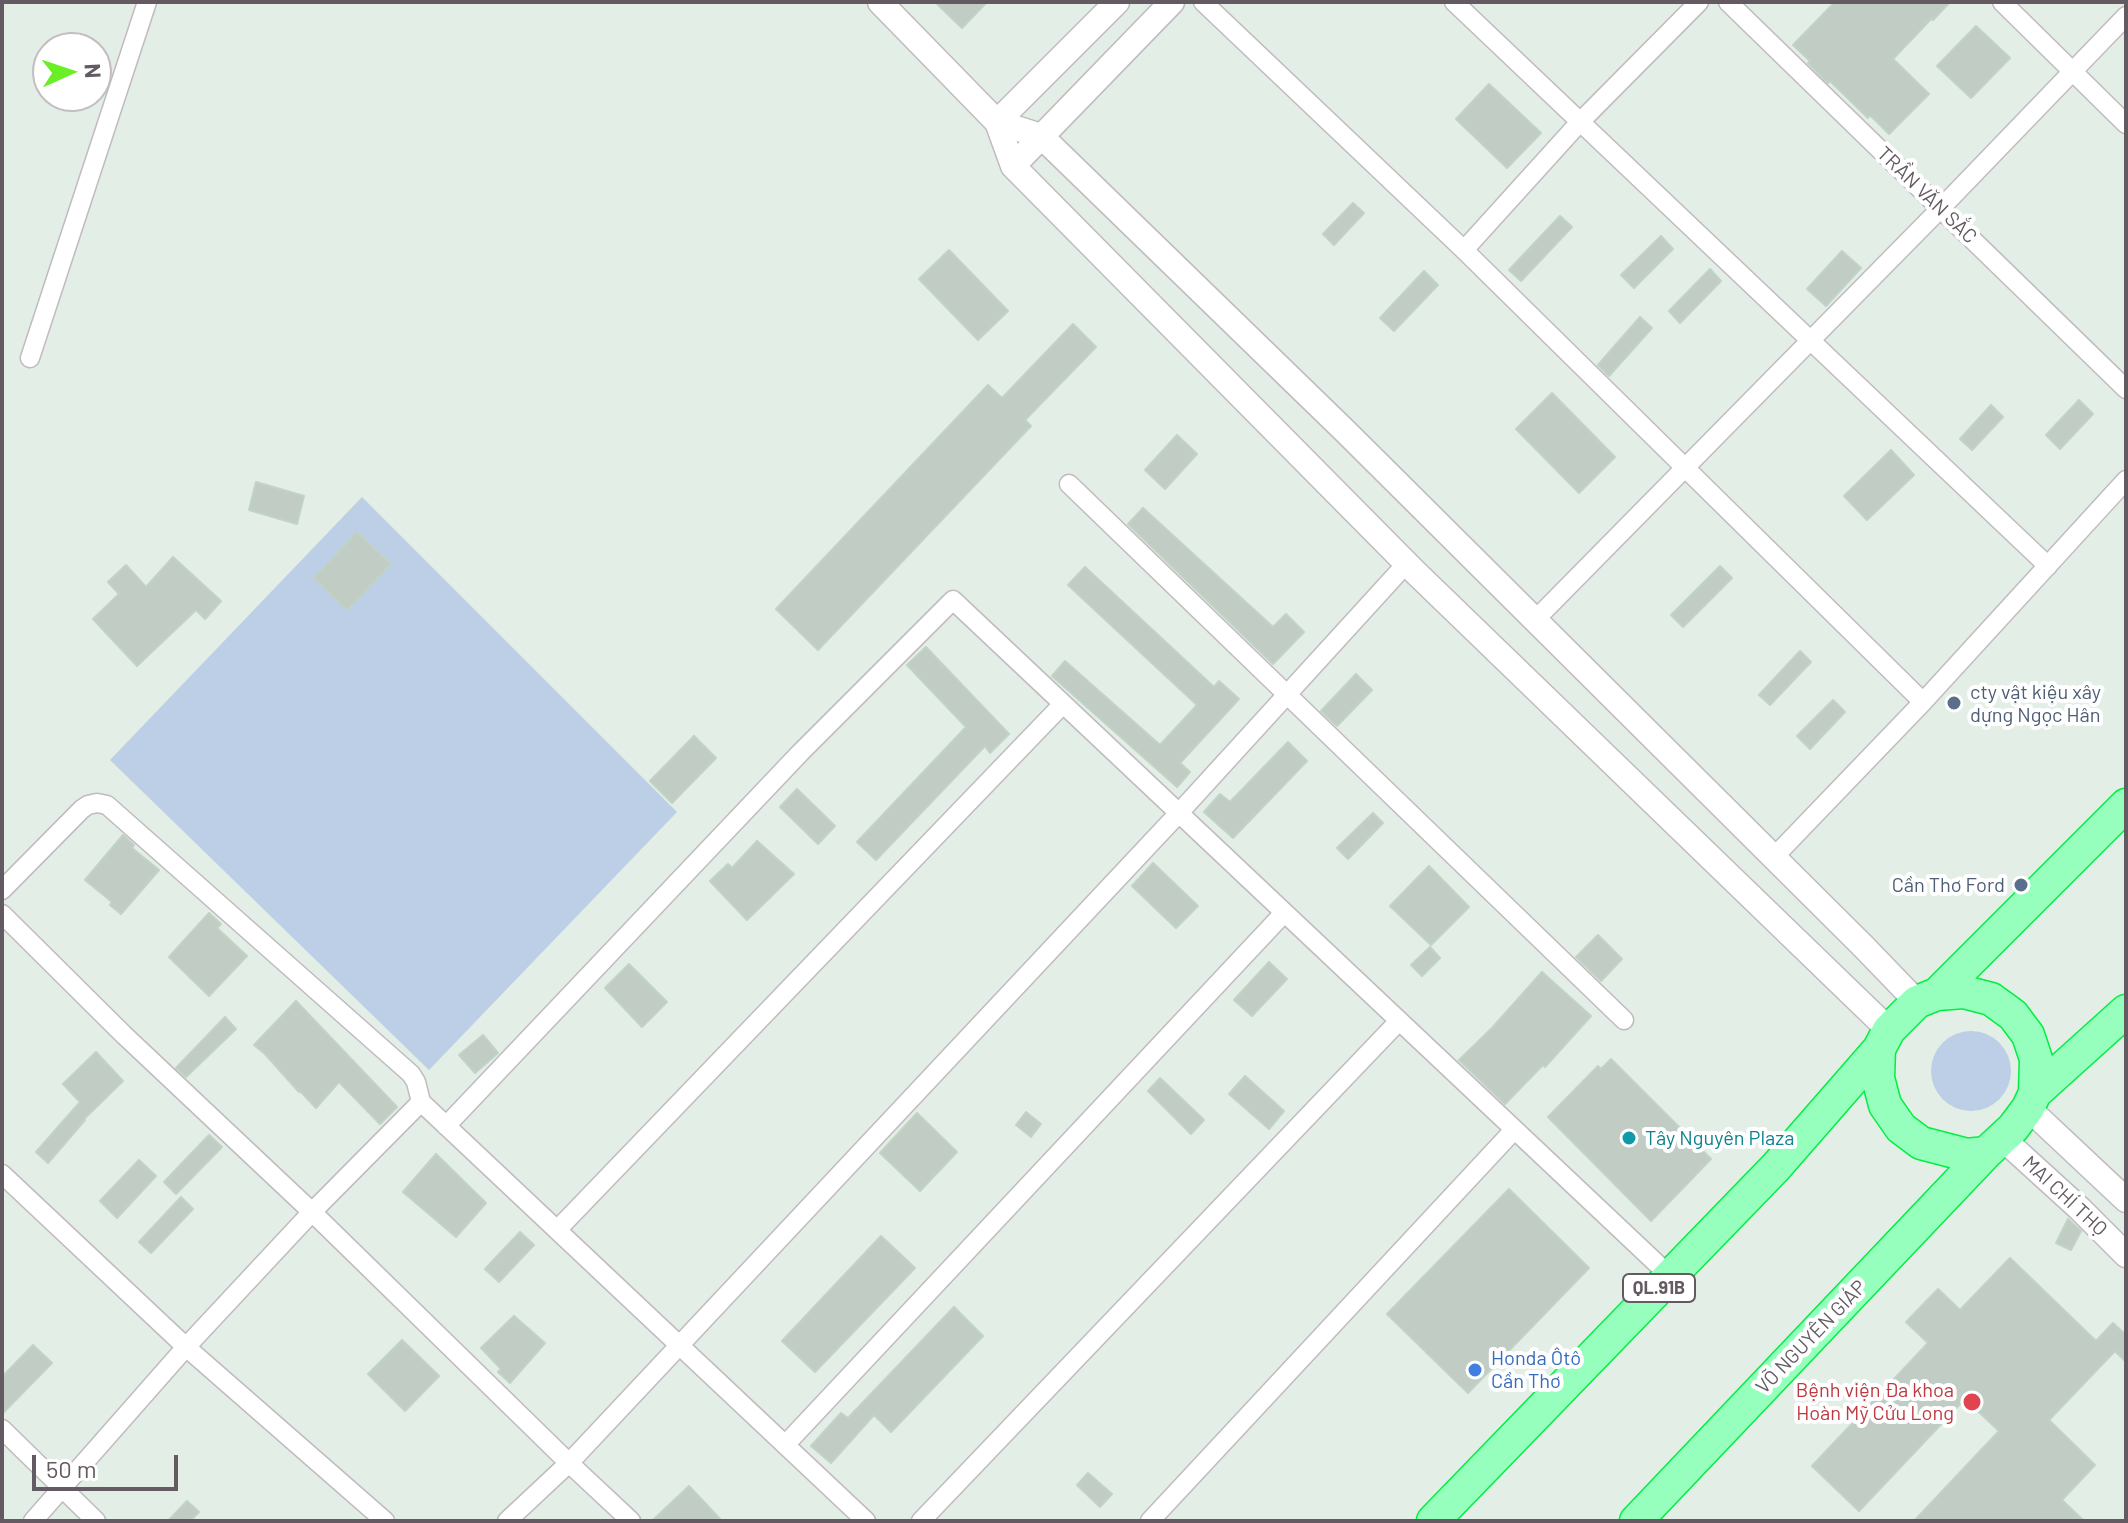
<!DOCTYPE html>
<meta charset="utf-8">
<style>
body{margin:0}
#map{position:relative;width:2128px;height:1523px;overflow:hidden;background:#e2eee6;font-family:Barlow,sans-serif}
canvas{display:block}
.frame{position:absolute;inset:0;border:4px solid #635a62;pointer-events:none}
.north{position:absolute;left:32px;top:32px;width:80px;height:80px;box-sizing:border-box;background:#fff;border:2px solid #c1bdc0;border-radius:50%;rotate:87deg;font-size:22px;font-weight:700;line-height:32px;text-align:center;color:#635a62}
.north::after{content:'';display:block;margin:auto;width:28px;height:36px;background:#6aef26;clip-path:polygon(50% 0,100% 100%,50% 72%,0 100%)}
.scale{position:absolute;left:32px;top:1455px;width:146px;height:36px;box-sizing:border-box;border:4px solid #635a62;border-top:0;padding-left:10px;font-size:24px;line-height:28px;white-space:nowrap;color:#635a62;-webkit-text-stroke:6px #fff;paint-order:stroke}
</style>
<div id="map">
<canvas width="2128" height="1523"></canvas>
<div class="frame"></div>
<div class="north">N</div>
<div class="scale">50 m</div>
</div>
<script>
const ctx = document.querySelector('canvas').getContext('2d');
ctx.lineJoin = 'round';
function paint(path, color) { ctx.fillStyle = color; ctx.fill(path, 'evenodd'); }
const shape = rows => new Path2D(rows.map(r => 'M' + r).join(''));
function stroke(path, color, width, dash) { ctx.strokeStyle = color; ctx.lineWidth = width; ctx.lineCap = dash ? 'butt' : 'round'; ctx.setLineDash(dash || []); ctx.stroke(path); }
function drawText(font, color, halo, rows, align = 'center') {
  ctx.font = font + ' Barlow,sans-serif'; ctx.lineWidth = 8; ctx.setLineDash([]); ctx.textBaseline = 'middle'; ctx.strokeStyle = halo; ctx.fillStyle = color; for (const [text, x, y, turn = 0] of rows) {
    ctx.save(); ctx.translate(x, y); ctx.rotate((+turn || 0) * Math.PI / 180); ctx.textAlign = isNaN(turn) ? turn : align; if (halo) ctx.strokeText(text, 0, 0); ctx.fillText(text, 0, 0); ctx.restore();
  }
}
const green = shape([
 [362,497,677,812,429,1070,110,760],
 '1931 1071a40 40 0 1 1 80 0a40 40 0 1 1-80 0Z'
]);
const building = shape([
 [935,2,987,2,962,28,935,2],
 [1835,2,1950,2,1933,20,1932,18,1893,59,1929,94,1889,134,1870,115,1868,118,1830,81,1828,83,1808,63,1810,61,1793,45,1835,2],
 [1976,26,2010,58,1971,98,1937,66,1976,26],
 [1489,84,1541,133,1507,168,1456,119,1489,84],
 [1353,203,1364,213,1334,245,1323,234,1353,203],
 [1560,216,1572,227,1521,281,1509,270,1560,216],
 [1661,236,1673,249,1634,288,1621,275,1661,236],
 [949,250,1008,311,978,340,919,279,949,250],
 [1842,251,1861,268,1826,306,1807,289,1842,251],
 [1710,269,1721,281,1680,323,1669,311,1710,269],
 [1424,271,1438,285,1394,331,1380,318,1424,271],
 [1640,317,1652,328,1609,376,1598,365,1640,317],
 [1073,324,1096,347,1025,420,1031,426,818,650,776,609,988,385,1002,398,1073,324],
 [1552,393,1615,457,1579,493,1516,429,1552,393],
 [2079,400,2093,414,2060,449,2046,435,2079,400],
 [1991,405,2003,417,1972,450,1960,439,1991,405],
 [1177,435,1197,454,1165,489,1145,470,1177,435],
 [1891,450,1914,475,1867,520,1844,496,1891,450],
 [256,482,304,496,297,524,249,510,256,482],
 [1143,508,1273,627,1286,614,1304,632,1273,664,1128,524,1143,508],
 [357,532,391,564,347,610,314,578,357,532],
 [173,557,221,601,205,619,196,610,137,666,93,619,119,594,108,582,126,565,146,587,173,557],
 [1720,566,1732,578,1683,627,1671,615,1720,566],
 [1085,567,1214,687,1219,681,1239,699,1180,763,1190,772,1177,787,1052,676,1065,661,1160,745,1197,705,1068,585,1085,567],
 [926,647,1009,734,990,753,985,746,876,860,857,842,966,727,907,665,926,647],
 [1800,651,1811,662,1770,705,1759,695,1800,651],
 [1356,674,1372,690,1337,726,1321,711,1356,674],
 [1833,700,1845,712,1810,749,1797,736,1833,700],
 [694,736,716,758,672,803,650,781,694,736],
 [1288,742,1307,761,1233,838,1204,812,1220,794,1230,802,1288,742],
 [797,789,835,826,818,844,780,807,797,789],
 [1373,813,1383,823,1348,859,1337,848,1373,813],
 [123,835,134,845,132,848,159,870,121,914,110,905,112,902,85,880,123,835],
 [757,841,794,874,747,920,710,881,728,864,732,868,757,841],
 [1153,863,1198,906,1176,928,1132,886,1153,863],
 [1429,866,1469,907,1431,945,1390,906,1429,866],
 [209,913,221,924,217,928,247,956,209,996,169,957,209,913],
 [1598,935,1622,959,1601,981,1576,957,1598,935],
 [1430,947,1440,958,1422,976,1411,965,1430,947],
 [1269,962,1287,979,1252,1016,1234,1000,1269,962],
 [629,964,667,1002,642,1027,605,988,629,964],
 [1542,972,1591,1016,1545,1067,1543,1065,1505,1104,1459,1060,1492,1028,1542,972],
 [296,1001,397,1107,380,1124,339,1082,316,1108,300,1091,299,1092,265,1054,254,1045,296,1001],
 [225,1017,236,1029,186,1077,176,1068,225,1017],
 [483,1035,498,1053,475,1073,459,1055,483,1035],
 [96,1052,123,1081,84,1119,85,1120,48,1163,36,1152,80,1102,63,1084,96,1052],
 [1611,1059,1711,1159,1651,1221,1548,1117,1598,1066,1601,1069,1611,1059],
 [1245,1076,1284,1111,1269,1129,1229,1094,1245,1076],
 [1160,1078,1204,1120,1191,1134,1148,1091,1160,1078],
 [1026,1112,1041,1124,1031,1137,1016,1125,1026,1112],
 [917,1113,957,1152,920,1191,880,1153,917,1113],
 [209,1135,222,1147,176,1194,164,1182,209,1135],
 [436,1154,486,1203,456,1237,403,1192,436,1154],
 [139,1160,156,1176,117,1218,100,1201,139,1160],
 [1509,1189,1589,1268,1468,1393,1387,1314,1509,1189],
 [181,1197,193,1209,151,1253,139,1242,181,1197],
 [2068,1219,2081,1231,2071,1250,2056,1243,2068,1219],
 [520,1232,534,1245,499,1282,485,1269,520,1232],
 [881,1236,915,1268,815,1372,782,1341,881,1236],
 [2010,1258,2096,1341,2113,1323,2126,1335,2126,1362,2115,1351,2049,1420,2095,1465,2062,1500,2084,1521,1914,1521,1999,1431,1965,1399,1859,1511,1812,1466,1928,1343,1906,1322,1938,1289,1960,1310,2010,1258],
 [954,1307,983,1336,891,1432,874,1415,831,1463,811,1446,841,1413,848,1418,954,1307],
 [514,1316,545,1343,510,1383,498,1372,501,1369,481,1348,514,1316],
 [402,1340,439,1376,405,1411,368,1374,402,1340],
 [33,1345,52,1363,2,1414,2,1377,33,1345],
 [1088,1473,1112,1494,1100,1507,1077,1485,1088,1473],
 [689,1486,722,1521,652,1521,689,1486],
 [187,1501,199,1512,190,1521,168,1521,187,1501]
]);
const minor = shape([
 [1203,2,1464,250,1923,702],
 [1454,2,2048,566],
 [1728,2,2126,389],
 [2002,2,2126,124],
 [1464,250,1579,123,1699,2],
 [30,358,147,2],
 [1069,484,1624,1020],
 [1535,620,1941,208,2126,16],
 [1774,857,1923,702,2126,480],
 [2,890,82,809,88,805,97,803,107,805,411,1074,416,1082,421,1102,866,1521],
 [2,914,124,1035,312,1212,569,1463,631,1521],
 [446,1126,800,753,953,600,1670,1276],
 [2,1174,186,1347,385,1521],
 [557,1230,1062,705],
 [2,1429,96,1521],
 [785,1445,1284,913],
 [33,1521,186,1347,312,1212,421,1102],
 [507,1521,569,1463,1178,814,1406,564],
 [921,1521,1399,1021],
 [1150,1521,1514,1130]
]);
const tertiary = shape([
 [880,2,997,122,1013,166,1414,571,1889,1030],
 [997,122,1041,136,1345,431,1863,946,1917,1002],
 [997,122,1117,2],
 [1013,166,1172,2],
 [2028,1108,2126,1200],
 [2002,1138,2080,1209,2126,1255]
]);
const trunk = shape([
 [1937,994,2126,805],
 [2035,1093,2126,1011],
 [1433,1521,1776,1167,1879,1049],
 [1636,1521,1986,1153,2013,1128,2028,1108,2035,1093,2036,1059,2028,1035,2013,1015,1991,999,1964,992,1937,994,1917,1002,1889,1030,1879,1049,1878,1078,1885,1105,1901,1128,1921,1143,1967,1155,1986,1153]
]);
const markers = [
 [1954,703,8,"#5c6f8a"],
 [2021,885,8,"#5c6f8a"],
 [1629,1138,8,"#0f9aa8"],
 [1475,1370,8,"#3f7fe0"],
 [1972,1402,10,"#e0444e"]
];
const shields = [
 [1659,1288,72]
];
const shieldNames = [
 ["QL.91B",1659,1288]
];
const streetNames = [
 ["TRẦN VĂN SẮC",1927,195,44],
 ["MAI CHÍ THỌ",2065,1196,43],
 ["VÕ NGUYÊN GIÁP",1811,1337,-46]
];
const serviceNames = [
 ["cty vật kiệu xây",1970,692],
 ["dựng Ngọc Hân",1970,715],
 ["Cần Thơ Ford",2005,885,"right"]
];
const cultureNames = [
 ["Tây Nguyên Plaza",1645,1138]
];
const shopNames = [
 ["Honda Ôtô",1491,1358],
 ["Cần Thơ",1491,1381]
];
const healthNames = [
 ["Bệnh viện Đa khoa",1954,1390],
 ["Hoàn Mỹ Cửu Long",1954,1413]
];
paint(green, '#bdcee7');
paint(building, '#c0ccc4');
stroke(building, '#c0d3c5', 2);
stroke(minor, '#c1bac0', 21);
stroke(tertiary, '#c1bac0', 27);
stroke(trunk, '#00ef41', 35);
stroke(minor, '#fff', 18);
stroke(tertiary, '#fff', 24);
stroke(trunk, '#96ffbd', 32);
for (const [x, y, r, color] of markers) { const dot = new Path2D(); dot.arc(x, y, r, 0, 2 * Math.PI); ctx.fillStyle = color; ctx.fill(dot); stroke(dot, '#fff', 3); }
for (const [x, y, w] of shields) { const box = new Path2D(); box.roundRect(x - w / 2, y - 14, w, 28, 6); ctx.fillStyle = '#fff'; ctx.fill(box); stroke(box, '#635a62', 2); }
drawText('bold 18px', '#635a62', null, shieldNames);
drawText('20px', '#635a62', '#fff', streetNames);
drawText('20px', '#4e5e75', '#fff', serviceNames, 'left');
drawText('20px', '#0d838f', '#fff', cultureNames, 'left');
drawText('20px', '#366cbe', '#fff', shopNames, 'left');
drawText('20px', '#be3a42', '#fff', healthNames, 'right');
</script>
